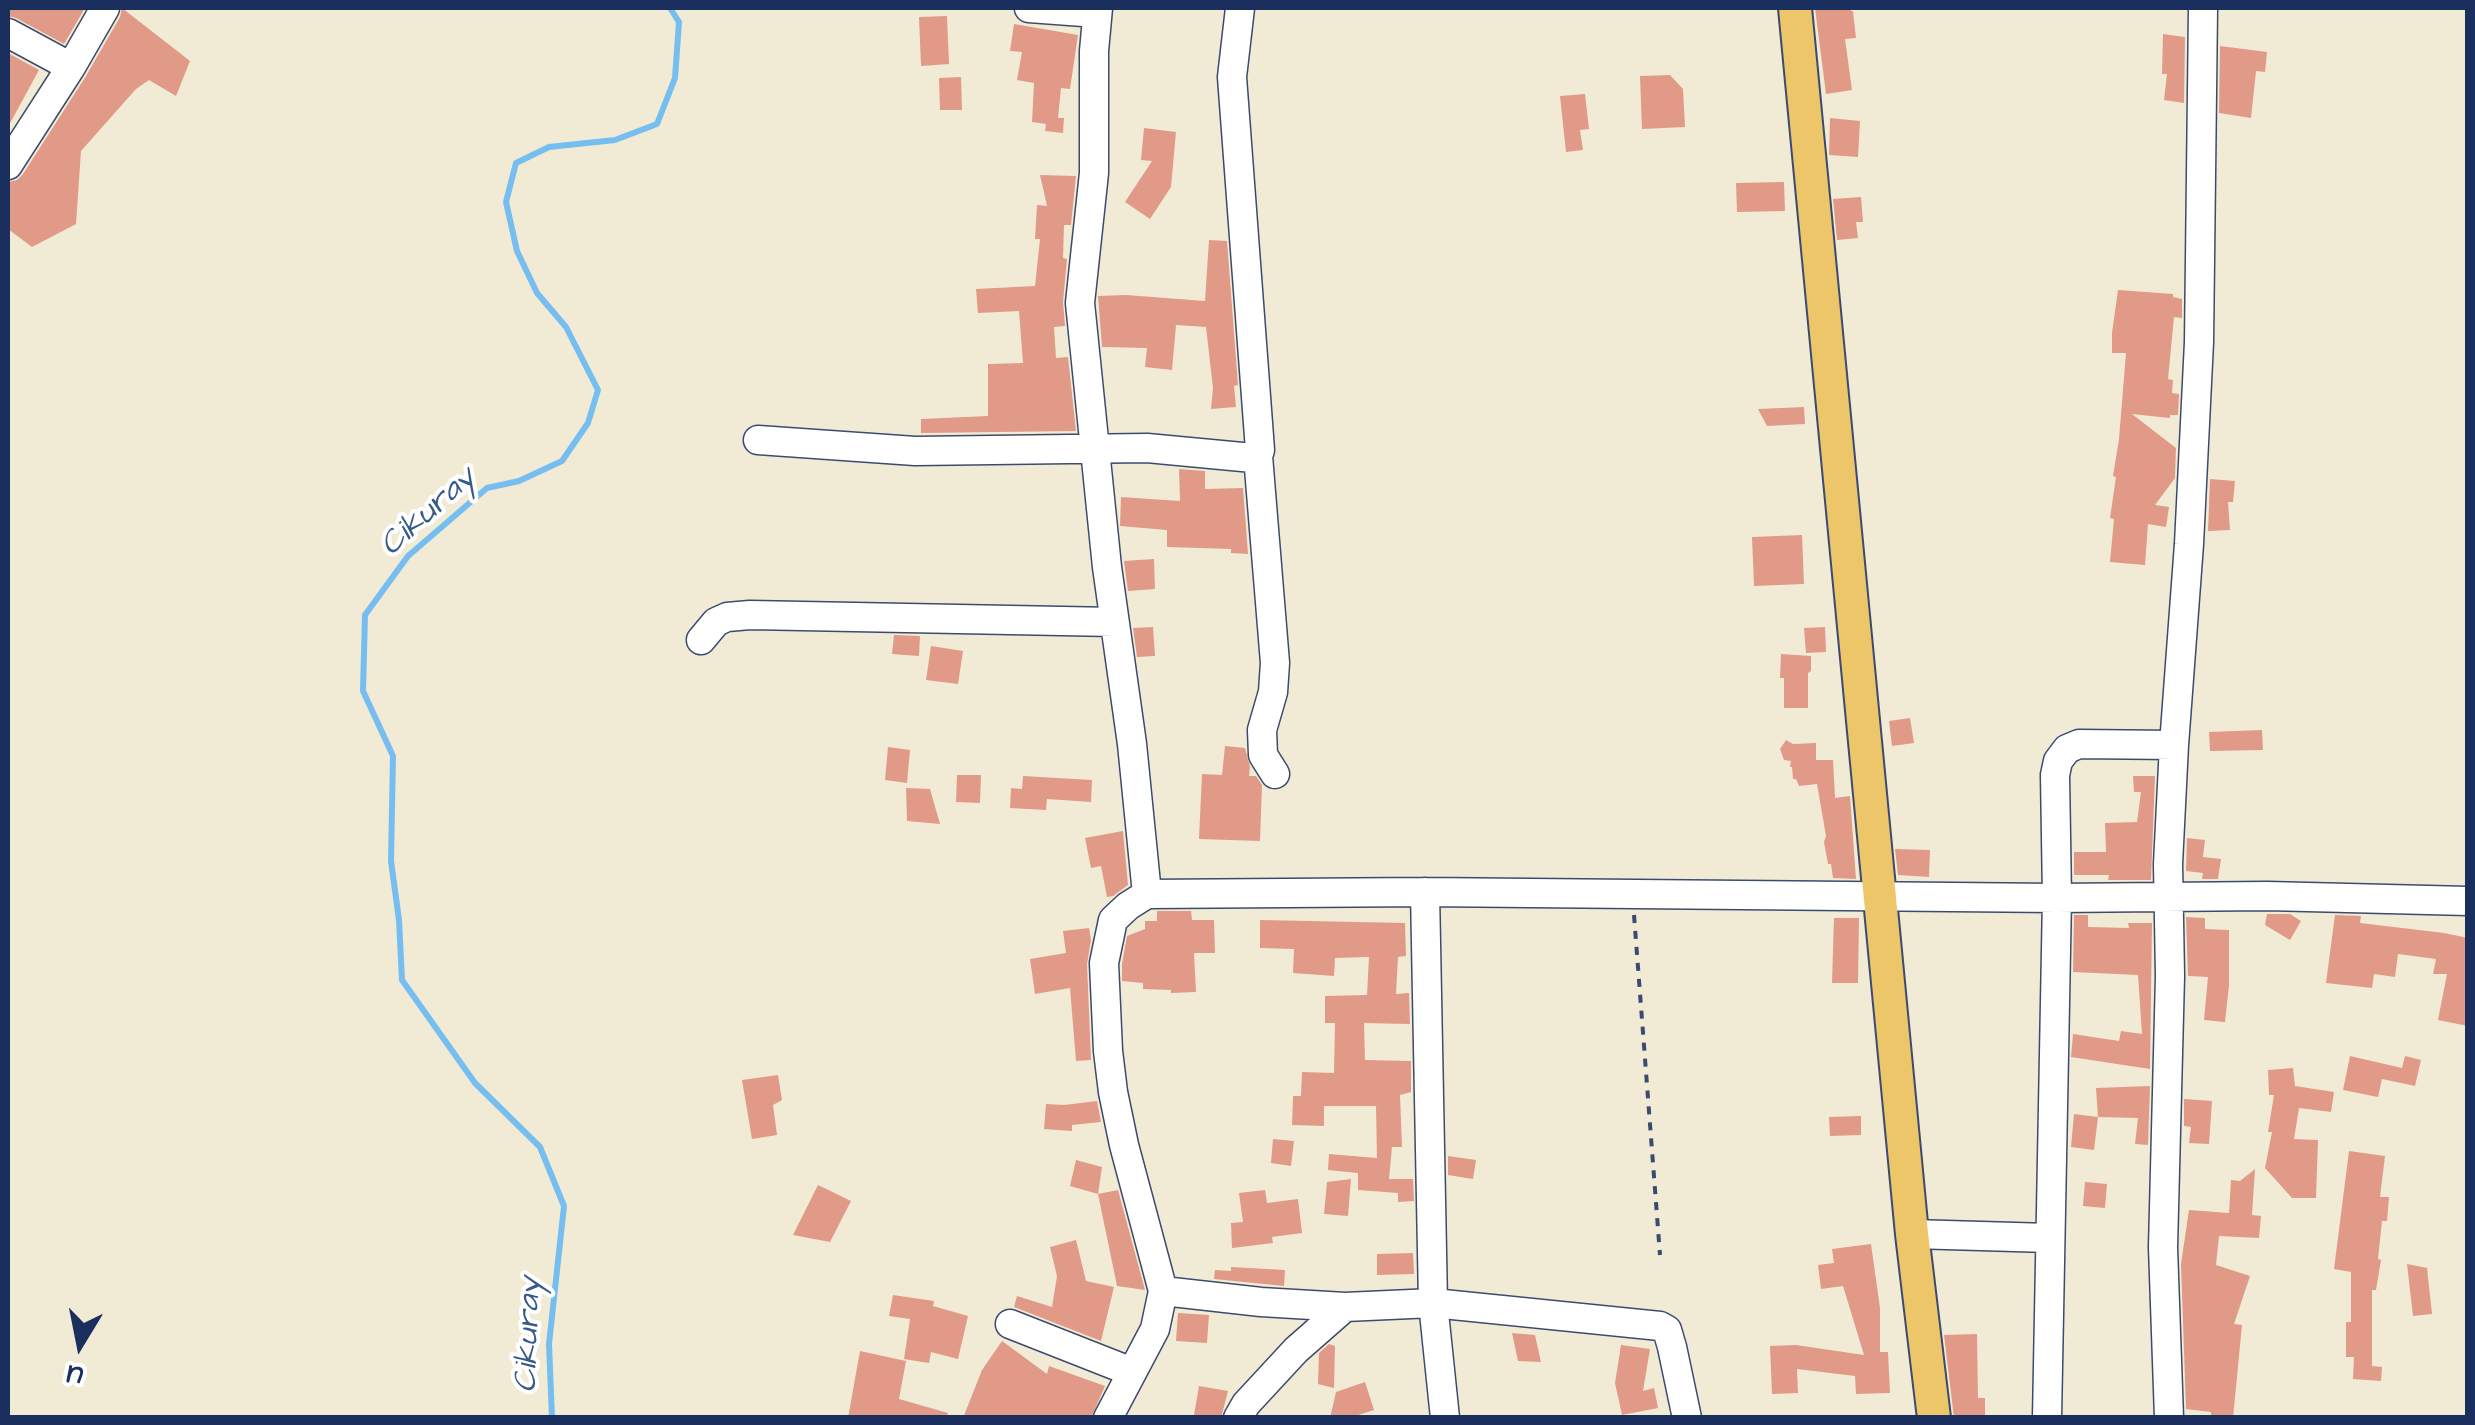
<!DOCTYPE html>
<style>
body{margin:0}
#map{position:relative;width:2475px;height:1425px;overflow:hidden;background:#f1ebd5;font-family:"Architects Daughter",sans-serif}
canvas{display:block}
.frame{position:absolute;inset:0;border:10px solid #1b2f5e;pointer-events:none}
.north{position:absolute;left:30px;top:1295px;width:100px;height:100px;-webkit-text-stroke:8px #fff;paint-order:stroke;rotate:190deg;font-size:28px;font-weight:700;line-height:40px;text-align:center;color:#1b2f5e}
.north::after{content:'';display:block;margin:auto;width:35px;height:45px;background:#1b2f5e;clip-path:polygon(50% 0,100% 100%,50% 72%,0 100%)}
</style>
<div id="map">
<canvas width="2475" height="1425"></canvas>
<div class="frame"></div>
<div class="north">U</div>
</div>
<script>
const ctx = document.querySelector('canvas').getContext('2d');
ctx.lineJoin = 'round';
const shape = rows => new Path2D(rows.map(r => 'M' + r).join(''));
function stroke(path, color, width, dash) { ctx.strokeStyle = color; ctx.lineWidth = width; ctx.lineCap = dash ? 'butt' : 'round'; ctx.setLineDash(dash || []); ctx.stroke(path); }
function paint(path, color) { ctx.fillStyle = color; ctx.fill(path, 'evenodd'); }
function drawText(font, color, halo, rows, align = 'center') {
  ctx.font = font + ' "Architects Daughter",sans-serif'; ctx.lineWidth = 8; ctx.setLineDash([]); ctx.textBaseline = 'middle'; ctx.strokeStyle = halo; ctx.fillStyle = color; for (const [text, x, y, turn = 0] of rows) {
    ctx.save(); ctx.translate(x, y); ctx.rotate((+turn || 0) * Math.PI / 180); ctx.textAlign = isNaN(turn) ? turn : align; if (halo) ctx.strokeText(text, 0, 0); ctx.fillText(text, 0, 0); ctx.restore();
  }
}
const stream = shape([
 [552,1418,549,1344,564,1206,540,1147,475,1083,402,980,399,920,391,861,393,756,363,691,365,615,408,556,487,488,519,481,562,461,588,423,598,390,566,327,537,293,517,251,506,202,516,163,549,147,615,140,657,124,675,78,679,22,670,8]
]);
const building = shape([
 [8,8,85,8,64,44,16,18,8,16],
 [122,8,190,61,176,96,149,80,136,89,81,151,76,224,32,247,8,229,8,182,17,180,23,174,86,76,120,17],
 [1815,8,1850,8,1851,11,1853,11,1856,38,1845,39,1852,90,1826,94],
 [947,16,949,64,921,66,919,17],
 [1014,24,1078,35,1070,89,1061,88,1058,118,1064,118,1063,133,1045,131,1046,124,1032,122,1034,83,1017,80,1022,52,1010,51],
 [2163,34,2185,37,2184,103,2164,100,2167,74,2162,74],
 [2220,46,2267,52,2265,72,2256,71,2251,118,2219,113],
 [8,53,39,70,8,127],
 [1670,75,1683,89,1685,127,1642,129,1640,76],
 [961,77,962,110,940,110,939,78],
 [1585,94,1589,129,1580,130,1583,150,1566,152,1560,96],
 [1830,118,1860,121,1858,157,1829,155],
 [1144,128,1176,132,1171,187,1150,219,1125,202,1152,161,1141,160],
 [1040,175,1076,176,1071,225,1064,225,1063,258,1067,259,1063,302,1065,326,1054,327,1056,358,1068,357,1076,431,921,433,921,419,988,416,988,364,1023,363,1019,311,978,313,976,289,1035,286,1040,239,1035,239,1037,205,1047,206],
 [1784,182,1785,211,1737,212,1736,183],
 [1861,197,1863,222,1856,222,1858,238,1837,240,1833,199],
 [1209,240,1227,241,1238,385,1234,386,1236,407,1211,409,1213,388,1206,327,1176,325,1172,370,1145,367,1147,348,1102,347,1098,296,1126,295,1205,301],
 [2118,290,2173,294,2173,297,2182,299,2182,318,2174,317,2168,379,2173,380,2172,393,2179,394,2178,415,2170,415,2170,418,2132,414,2176,448,2175,478,2155,505,2169,507,2166,527,2148,524,2145,565,2110,562,2114,519,2110,518,2116,477,2113,476,2119,439,2126,353,2112,353,2112,333],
 [1804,407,1805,424,1767,426,1758,409],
 [1179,469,1205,471,1205,489,1243,488,1248,554,1231,553,1231,549,1167,547,1167,530,1120,526,1121,497,1180,501],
 [2210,479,2235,481,2233,502,2228,502,2230,530,2208,531],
 [1802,535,1804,584,1754,586,1752,537],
 [1154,559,1155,589,1128,591,1124,561],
 [1153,627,1155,656,1137,657,1133,628],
 [1825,627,1826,652,1806,653,1804,628],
 [894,635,920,636,919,656,892,654],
 [931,646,963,651,958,684,926,680],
 [1781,654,1811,656,1811,671,1808,673,1808,708,1784,708,1784,678,1780,678],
 [1910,718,1914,743,1892,746,1889,721],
 [2262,730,2263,750,2210,751,2209,732],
 [1786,740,1793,744,1816,743,1816,760,1833,760,1835,798,1850,796,1856,879,1833,878,1831,864,1828,864,1824,842,1826,836,1817,784,1799,786,1796,779,1793,779,1792,767,1790,767,1791,761,1784,760,1780,749],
 [1225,746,1245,748,1250,767,1249,776,1256,776,1262,785,1260,841,1199,839,1202,774,1222,775],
 [888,747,910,750,907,783,885,780],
 [957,775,981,775,980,803,956,802],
 [1023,776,1092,780,1091,802,1047,799,1046,810,1010,808,1011,788,1022,789],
 [2133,776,2155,776,2151,880,2108,880,2109,875,2074,875,2074,852,2106,852,2105,823,2137,822,2141,792,2134,792],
 [906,788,930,789,940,824,907,821],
 [1123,831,1128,885,1113,896,1107,897,1101,866,1091,868,1085,838],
 [2187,838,2205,840,2203,857,2221,859,2218,879,2202,879,2203,873,2186,871],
 [1895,849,1930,850,1929,877,1898,875],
 [1157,911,1191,911,1192,920,1214,920,1215,953,1194,953,1196,992,1171,993,1171,990,1143,989,1143,983,1122,981,1122,964,1127,936,1145,929,1145,921,1157,921],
 [2267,914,2290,914,2301,921,2290,940,2265,925],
 [2074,915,2088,915,2088,927,2129,928,2128,923,2152,923,2150,1069,2071,1057,2073,1034,2119,1041,2121,1031,2142,1034,2138,975,2073,972],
 [2335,915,2361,916,2360,923,2444,933,2468,938,2468,1026,2438,1020,2447,974,2433,974,2436,959,2398,954,2395,977,2374,974,2372,988,2326,983],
 [2186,917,2205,918,2205,929,2229,930,2229,985,2225,1022,2204,1020,2208,977,2188,976],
 [1834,918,1859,918,1858,983,1832,983],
 [1260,920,1405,923,1406,956,1398,957,1396,994,1409,993,1410,1024,1364,1023,1365,1060,1411,1061,1411,1092,1400,1095,1402,1147,1392,1147,1389,1179,1413,1179,1414,1201,1398,1202,1398,1193,1358,1190,1358,1173,1328,1170,1329,1154,1377,1158,1376,1106,1324,1106,1324,1126,1292,1125,1293,1096,1301,1096,1302,1072,1334,1073,1335,1023,1325,1023,1325,996,1367,995,1369,957,1335,958,1334,976,1293,973,1294,949,1260,948],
 [1089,928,1091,940,1087,964,1091,1060,1076,1061,1070,988,1035,994,1030,959,1066,953,1063,931],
 [2350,1056,2402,1068,2405,1056,2421,1060,2415,1086,2382,1079,2378,1097,2343,1090],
 [2293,1068,2295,1086,2334,1092,2331,1112,2299,1108,2294,1139,2318,1140,2316,1198,2292,1198,2265,1168,2272,1132,2268,1132,2274,1095,2269,1095,2268,1070],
 [778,1075,782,1100,773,1105,777,1135,752,1139,742,1080],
 [2150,1086,2148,1145,2135,1144,2138,1118,2098,1117,2096,1088],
 [2184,1099,2212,1101,2209,1144,2189,1143,2191,1127,2184,1126],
 [1097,1101,1101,1122,1072,1125,1072,1131,1044,1129,1046,1104,1064,1105],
 [2074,1114,2098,1117,2094,1150,2071,1147],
 [1861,1116,1861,1135,1830,1136,1829,1117],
 [1273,1139,1294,1141,1291,1166,1271,1163],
 [2349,1151,2385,1156,2380,1197,2389,1197,2387,1221,2382,1221,2378,1259,2381,1260,2376,1290,2372,1290,2372,1366,2382,1367,2381,1381,2353,1379,2354,1357,2346,1357,2346,1322,2351,1322,2351,1272,2334,1269],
 [1448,1156,1476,1160,1473,1179,1448,1175],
 [1076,1160,1102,1167,1098,1194,1070,1186],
 [2255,1169,2252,1215,2261,1216,2259,1238,2219,1236,2216,1265,2250,1276,2234,1324,2242,1325,2233,1418,2211,1418,2211,1412,2186,1409,2181,1264,2189,1210,2229,1213,2231,1180,2240,1181],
 [1351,1179,1348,1216,1324,1214,1327,1182],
 [2085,1182,2107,1184,2105,1208,2083,1206],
 [818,1185,851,1201,830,1242,793,1235],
 [1118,1190,1145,1290,1117,1286,1098,1194],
 [1265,1190,1267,1203,1298,1199,1302,1233,1272,1237,1273,1243,1232,1248,1231,1223,1243,1222,1239,1193],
 [1076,1240,1086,1281,1114,1287,1101,1341,1014,1307,1017,1296,1052,1307,1057,1276,1050,1247],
 [1871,1244,1880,1308,1880,1352,1888,1352,1890,1393,1856,1394,1855,1376,1797,1369,1798,1393,1772,1394,1770,1346,1796,1345,1864,1355,1843,1286,1821,1289,1818,1265,1834,1263,1832,1249],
 [1413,1253,1414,1274,1377,1275,1377,1254],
 [2407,1264,2427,1268,2432,1314,2413,1316],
 [1231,1267,1285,1270,1284,1286,1214,1279,1215,1270,1231,1271],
 [893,1295,934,1301,933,1306,968,1316,958,1359,931,1352,929,1363,904,1359,910,1319,889,1316],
 [1178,1313,1209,1315,1207,1343,1176,1341],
 [1512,1333,1535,1335,1541,1362,1518,1361],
 [1977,1334,1978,1398,1985,1398,1985,1418,1954,1418,1944,1335],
 [1002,1341,1047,1374,1049,1366,1105,1386,1091,1418,963,1418,982,1370],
 [1329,1344,1335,1346,1334,1388,1318,1384,1319,1353],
 [1621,1345,1650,1349,1643,1391,1654,1388,1658,1408,1622,1415,1615,1383],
 [860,1351,906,1361,899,1399,948,1413,947,1418,848,1418],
 [1365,1382,1374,1410,1349,1418,1330,1418,1336,1392],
 [1199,1386,1228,1391,1221,1418,1194,1415]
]);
const path = shape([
 [1634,915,1660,1255]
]);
const minor = shape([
 [1029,8,1097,13],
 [1098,8,1094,51,1094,173,1080,303,1107,567,1132,744,1147,894,1425,892,2057,898,2267,896,2468,901],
 [8,33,71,67],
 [8,165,71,67,105,8],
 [758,440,915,451,1147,448,1253,458,1258,456,1260,450,1232,77,1240,8],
 [1258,456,1275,663,1273,692,1262,730,1263,755,1275,774],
 [701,640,716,622,727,617,750,615,1114,622],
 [1425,892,1433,1303,1445,1418],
 [1912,1234,2049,1238],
 [1163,1291,1261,1302,1345,1307],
 [1010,1324,1132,1372],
 [1108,1418,1155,1329,1163,1291,1124,1145,1113,1092,1108,1051,1104,963,1113,920,1128,906,1147,894],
 [1238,1418,1246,1404,1296,1350,1345,1307,1433,1303,1660,1326,1667,1330,1672,1347,1687,1418],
 [2047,1418,2057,898,2055,775,2058,761,2067,749,2079,744,2174,745],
 [2169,1418,2163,1247,2170,976,2168,864,2174,745,2189,544,2199,342,2203,8]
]);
const major = shape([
 [1795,8,1912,1234,1934,1418]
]);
const waterNames = [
 ["Cikuray",429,513,-42],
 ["Cikuray",530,1335,-88]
];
stroke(stream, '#76beef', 6);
paint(building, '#e19a88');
stroke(minor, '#3b4b70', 31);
stroke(major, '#3b4b70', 36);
stroke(path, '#3b4b70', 4, [8, 8]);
stroke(minor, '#fff', 28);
stroke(major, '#ecc669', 32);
drawText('italic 32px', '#365a8a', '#fff', waterNames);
</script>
